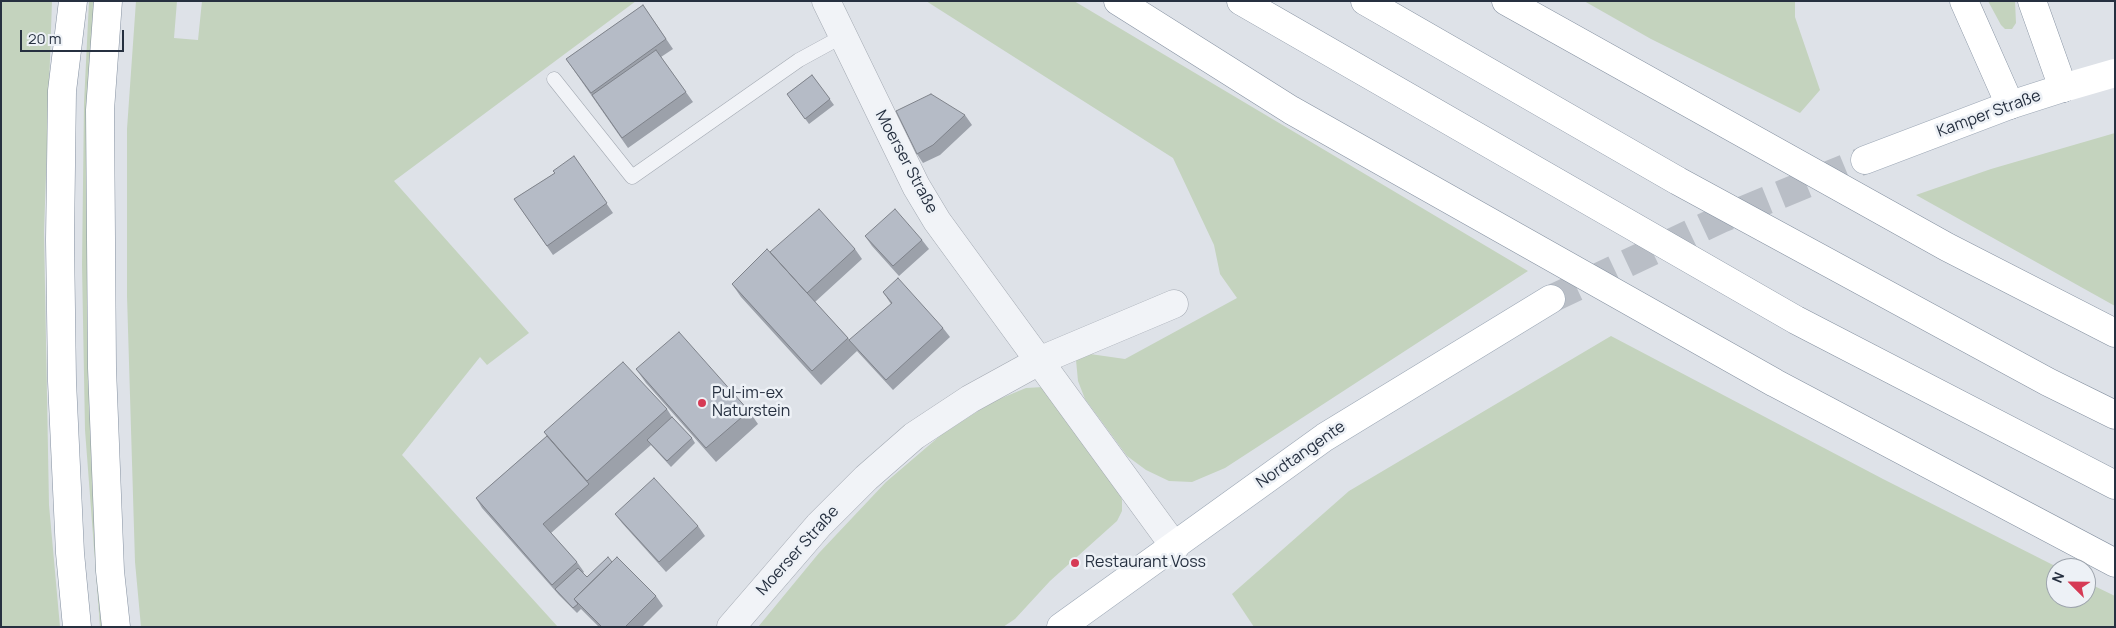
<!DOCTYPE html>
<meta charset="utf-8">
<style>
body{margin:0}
#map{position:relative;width:2116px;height:628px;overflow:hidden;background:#dee2e8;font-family:Manrope,sans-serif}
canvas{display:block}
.frame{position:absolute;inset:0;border:2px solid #263040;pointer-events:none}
.north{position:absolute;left:2046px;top:558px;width:50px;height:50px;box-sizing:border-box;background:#edf1f6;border:1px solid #9da4ad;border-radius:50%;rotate:293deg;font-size:14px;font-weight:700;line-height:20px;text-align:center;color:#263040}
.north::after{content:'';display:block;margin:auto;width:18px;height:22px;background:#d63a55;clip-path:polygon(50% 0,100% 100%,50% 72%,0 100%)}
.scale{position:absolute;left:20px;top:30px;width:104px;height:22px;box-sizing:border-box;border:2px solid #263040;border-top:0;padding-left:6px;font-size:15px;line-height:18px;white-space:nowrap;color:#263040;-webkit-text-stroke:4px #edf1f6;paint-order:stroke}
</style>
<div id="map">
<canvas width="2116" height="628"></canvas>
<div class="frame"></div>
<div class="north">N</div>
<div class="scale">20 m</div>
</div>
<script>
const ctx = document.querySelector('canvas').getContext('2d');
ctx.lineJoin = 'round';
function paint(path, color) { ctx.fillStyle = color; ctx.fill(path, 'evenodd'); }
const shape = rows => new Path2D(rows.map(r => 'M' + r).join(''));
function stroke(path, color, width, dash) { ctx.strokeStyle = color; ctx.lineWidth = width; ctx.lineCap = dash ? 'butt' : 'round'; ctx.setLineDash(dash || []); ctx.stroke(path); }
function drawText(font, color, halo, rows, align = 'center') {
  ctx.font = font + ' Manrope,sans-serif'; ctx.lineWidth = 5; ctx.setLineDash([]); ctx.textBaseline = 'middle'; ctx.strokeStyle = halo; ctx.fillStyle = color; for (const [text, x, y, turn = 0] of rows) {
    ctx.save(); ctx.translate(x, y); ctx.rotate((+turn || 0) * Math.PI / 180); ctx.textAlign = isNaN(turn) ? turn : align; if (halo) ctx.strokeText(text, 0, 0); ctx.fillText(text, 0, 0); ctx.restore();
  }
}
const green = shape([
 [1,1,52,1,44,232,49,505,60,627,1,627],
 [89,1,98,1,109,627,100,627,85,430,82,265,84,103],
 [136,1,177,1,174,38,198,40,202,1,636,1,394,181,529,333,487,365,480,357,402,455,558,627,141,627,135,562,127,296,127,129],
 [926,1,1074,1,1528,271,1225,468,1192,482,1169,481,1146,470,1127,456,1085,399,1078,381,1076,360,1083,353,1125,359,1237,298,1220,274,1214,245,1173,158],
 [1584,1,1795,1,1795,17,1820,90,1800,113,1651,39],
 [1988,1,2015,1,2016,23,2012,29,2005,29,2001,25],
 [2115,133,2115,306,1916,195,1991,169],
 [1611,336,1883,479,2059,568,2056,568,2056,598,2086,598,2086,582,2115,596,2115,627,1254,627,1232,594,1349,491],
 [1043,387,1119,489,1122,500,1122,511,1117,521,1050,581,1015,619,1003,627,758,627,819,553,886,482,941,435,992,402,1026,388]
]);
const primaryTunnel = shape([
 [1551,299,1721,219,1865,160]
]);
const lane = shape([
 [554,79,632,177,799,60,843,36]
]);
const street = shape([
 [826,1,916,186,937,221,1175,547],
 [731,627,819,525,866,478,914,436,970,399,1041,360,1174,304]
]);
const secondary = shape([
 [2063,88,2115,73]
]);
const primary = shape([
 [1865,160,2010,105,2063,88],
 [1061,627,1325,437,1551,299]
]);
const highway = shape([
 [73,1,62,91,60,240,62,381,70,553,77,627],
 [108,1,100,110,102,368,110,571,116,627],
 [1118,1,1291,110,1775,383,2115,563],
 [1241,1,1796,320,2115,485],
 [1365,1,1678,181,2048,382,2115,415],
 [1506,1,1947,247,2115,333],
 [1964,1,2010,105],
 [2032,1,2063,88]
]);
const wall = shape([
 [643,5,673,49,661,57,693,102,628,148,566,59],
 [812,75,834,105,809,124,787,94],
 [965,115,972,125,940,155,923,163,917,154],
 [574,156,613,213,553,255,514,199,555,173],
 [865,236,922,240,929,249,899,276,872,246],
 [855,249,862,259,815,302,850,340,891,304,883,292,943,328,950,337,893,390,857,351,821,385,741,297,732,284,770,252],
 [636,369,749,411,758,424,716,462,646,383],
 [667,409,672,417,692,438,695,443,671,467,651,445,551,533,577,562,584,572,583,573,587,577,612,562,656,596,663,606,642,627,599,627,581,609,577,613,559,595,482,508,476,498,547,436,544,432],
 [615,514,698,526,705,536,666,572,622,523]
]);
const building = shape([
 [643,5,666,39,591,93,566,59,643,5],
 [656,50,686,92,622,138,592,95,656,50],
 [812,75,830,99,805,119,787,94,812,75],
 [931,94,965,115,933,145,917,154,896,111,931,94],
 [574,156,607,203,547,246,514,199,555,173,553,171,574,156],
 [819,209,855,249,807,293,770,252,819,209],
 [895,209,922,240,893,266,865,236,895,209],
 [767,249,848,338,812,371,732,284,767,249],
 [898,278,943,328,886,380,849,340,892,303,883,292,898,278],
 [679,332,749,411,706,448,636,369,679,332],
 [623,362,667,409,587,481,544,432,623,362],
 [672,417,692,438,667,461,647,440,672,417],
 [547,436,589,484,543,524,577,562,552,585,476,498,547,436],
 [654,478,698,526,659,562,615,514,654,478],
 [608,557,612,562,574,599,578,604,573,608,555,589,578,568,587,577,608,557],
 [617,557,656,596,625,627,602,627,574,599,617,557]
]);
const markers = [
 [702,403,5,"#d63a55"],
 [1075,563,5,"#d63a55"]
];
const streetNames = [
 ["Kamper Straße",1989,114,-20],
 ["Moerser Straße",906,162,62],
 ["Nordtangente",1301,455,-35],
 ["Moerser Straße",798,551,-48]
];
const poiNames = [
 ["Pul-im-ex",712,394],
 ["Naturstein",712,412],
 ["Restaurant Voss",1085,563]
];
paint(green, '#c4d3be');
stroke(primaryTunnel, '#b9bec6', 28, [28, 14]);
stroke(lane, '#a3a9b2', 15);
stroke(street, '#a3a9b2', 29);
stroke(primary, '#9ca7b5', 29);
stroke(highway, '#8490a0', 29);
stroke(lane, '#f1f3f7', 14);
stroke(street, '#f1f3f7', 28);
stroke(secondary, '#fff', 28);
stroke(primary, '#fff', 28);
stroke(highway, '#fff', 28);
paint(wall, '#9ca1aa');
paint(building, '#b5bbc6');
stroke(building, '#7f838b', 1);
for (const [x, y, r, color] of markers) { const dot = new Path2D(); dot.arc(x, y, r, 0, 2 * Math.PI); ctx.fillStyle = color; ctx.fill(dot); stroke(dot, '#edf1f6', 2); }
drawText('16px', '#263040', '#edf1f6', streetNames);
drawText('16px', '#263040', '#edf1f6', poiNames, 'left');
</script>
